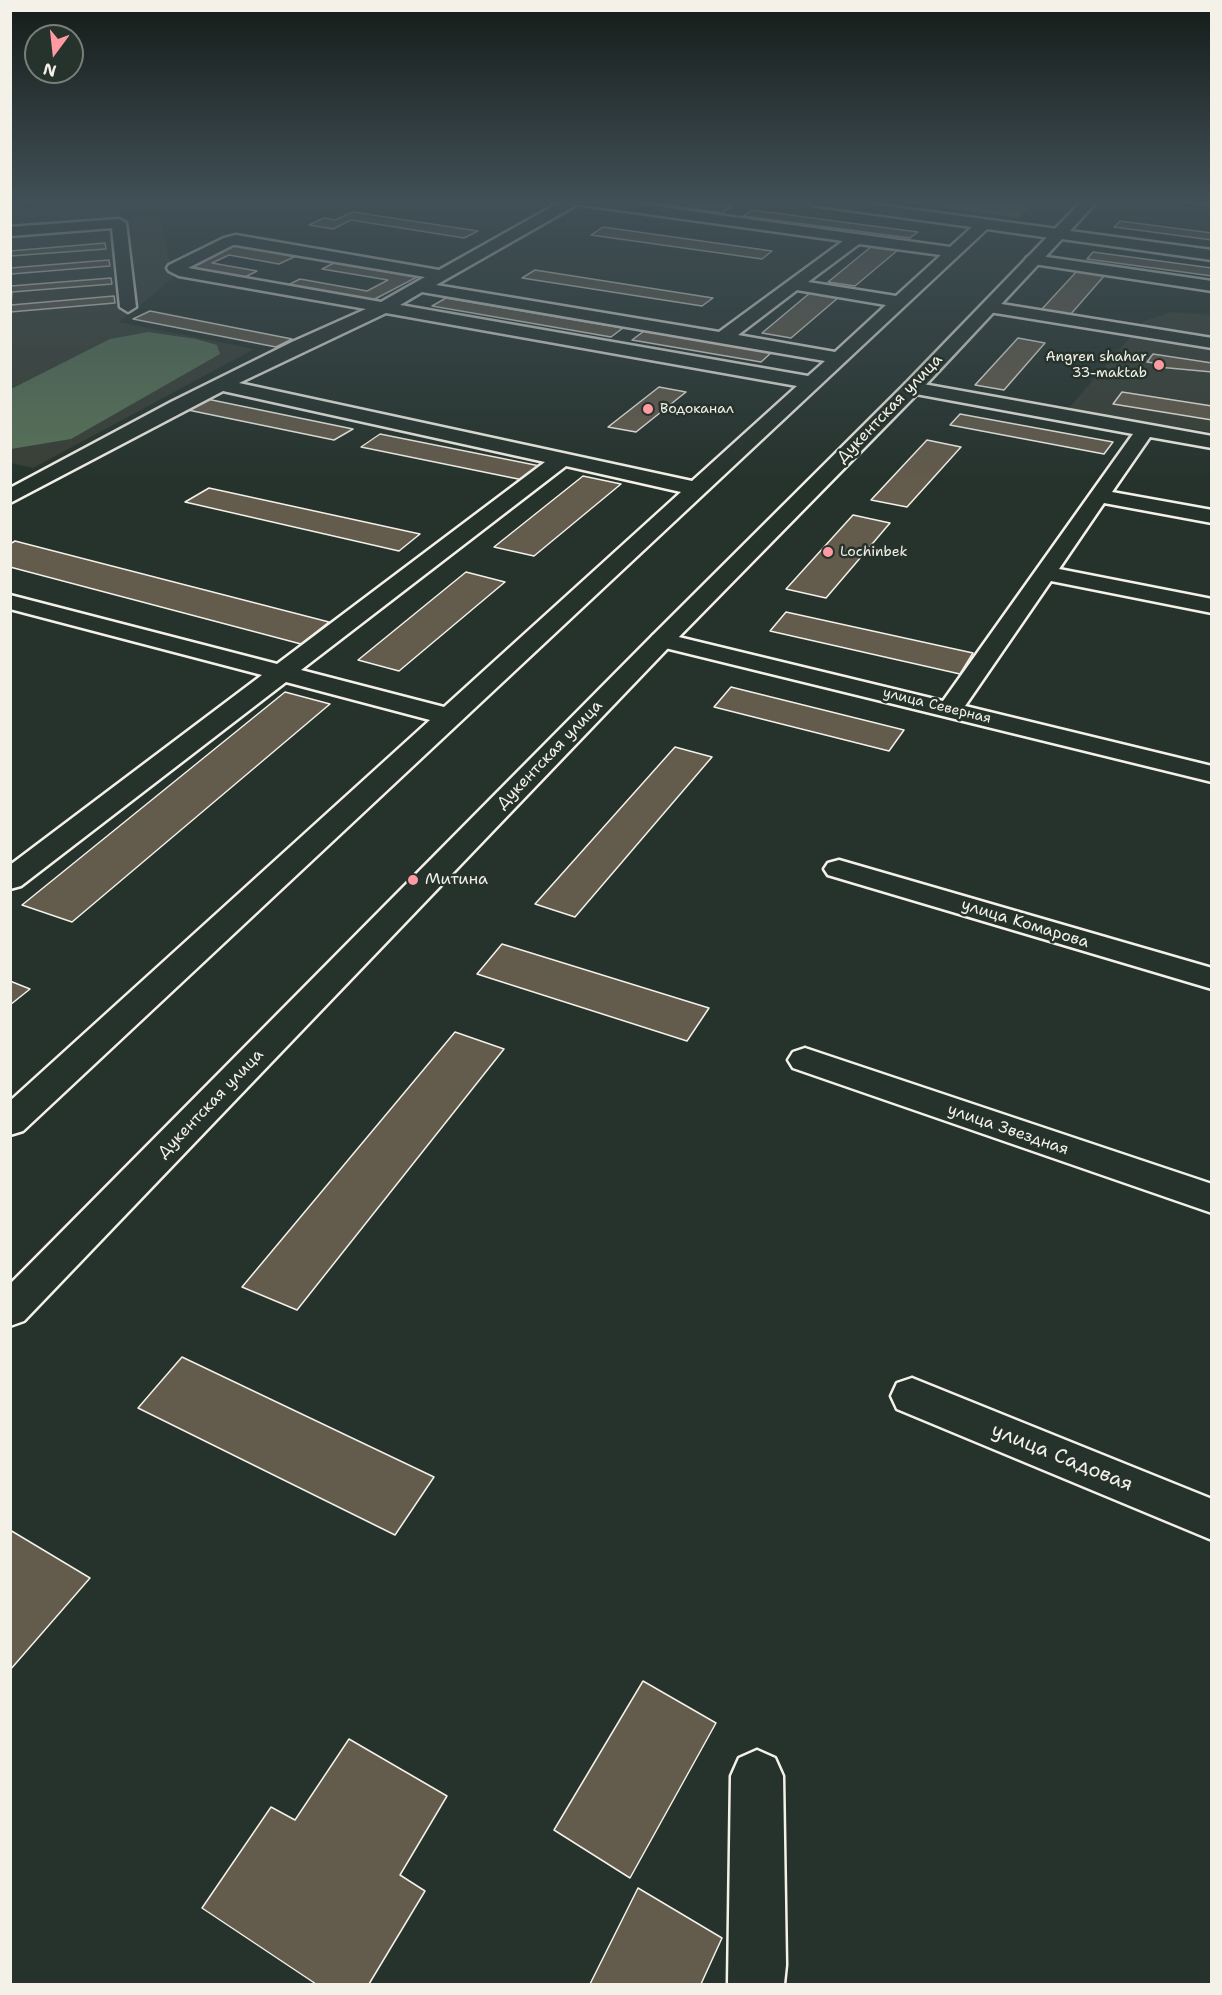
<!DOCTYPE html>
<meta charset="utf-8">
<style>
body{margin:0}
#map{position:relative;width:1222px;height:1995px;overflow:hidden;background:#26332d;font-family:"Shantell Sans",sans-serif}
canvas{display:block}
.frame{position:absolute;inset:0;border:12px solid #f4f1e8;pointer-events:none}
.north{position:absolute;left:24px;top:24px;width:60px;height:60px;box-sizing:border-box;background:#26332d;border:2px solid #787f78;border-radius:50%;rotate:195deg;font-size:16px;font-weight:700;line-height:24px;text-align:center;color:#f4f1e8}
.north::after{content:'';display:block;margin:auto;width:21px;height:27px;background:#ff9aa2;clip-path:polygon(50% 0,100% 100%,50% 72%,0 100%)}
</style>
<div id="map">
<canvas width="1222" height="1995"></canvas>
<div class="frame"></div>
<div class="north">N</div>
</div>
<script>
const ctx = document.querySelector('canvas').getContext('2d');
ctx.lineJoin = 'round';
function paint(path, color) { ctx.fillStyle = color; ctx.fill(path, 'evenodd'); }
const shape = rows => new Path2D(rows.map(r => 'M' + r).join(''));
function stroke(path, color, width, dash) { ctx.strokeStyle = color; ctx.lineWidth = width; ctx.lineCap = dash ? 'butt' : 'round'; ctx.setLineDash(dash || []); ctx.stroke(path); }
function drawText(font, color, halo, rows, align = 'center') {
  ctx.font = font + ' "Shantell Sans",sans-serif'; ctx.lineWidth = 5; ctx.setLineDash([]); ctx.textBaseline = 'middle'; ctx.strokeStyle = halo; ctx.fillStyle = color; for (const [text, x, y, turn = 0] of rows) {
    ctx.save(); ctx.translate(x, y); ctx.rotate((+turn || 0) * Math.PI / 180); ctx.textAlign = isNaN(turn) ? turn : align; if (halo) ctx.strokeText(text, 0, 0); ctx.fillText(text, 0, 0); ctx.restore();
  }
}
const built = shape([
 [115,201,119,219,160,216,173,278,119,322,254,349,33,468,11,463,10,209],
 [1172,312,1211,315,1211,432,1068,409,1144,321]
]);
const green = shape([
 [888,201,1037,201,1018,218],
 [148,332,196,339,217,345,220,354,71,439,11,449,11,389,110,339]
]);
const building = shape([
 [638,201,696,201,732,206,722,213,638,201],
 [1174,201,1212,201,1212,206,1174,201],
 [752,210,918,232,910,238,743,216,752,210],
 [353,212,478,231,464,238,351,220,333,229,309,225,324,218,335,220,353,212],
 [1120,221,1212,233,1212,240,1114,227,1120,221],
 [603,227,772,251,762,259,591,235,603,227],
 [105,243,106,249,10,256,10,251,105,243],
 [234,246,296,256,279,264,229,255,212,263,257,271,239,280,181,269,234,246],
 [872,246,898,250,855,286,828,282,872,246],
 [1093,252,1212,268,1212,276,1087,259,1093,252],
 [109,260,110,266,11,274,11,286,111,278,112,284,12,292,11,305,114,296,115,303,10,312,10,268,109,260],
 [334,263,417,277,373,300,288,285,300,279,367,291,388,280,322,269,334,263],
 [535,270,713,298,702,306,522,278,535,270],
 [1077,271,1105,275,1070,315,1041,310,1077,271],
 [811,292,839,297,791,338,762,333,811,292],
 [446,298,623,328,611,337,432,306,446,298],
 [150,311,292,339,276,347,133,319,150,311],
 [644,331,771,353,761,362,632,340,644,331],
 [1018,338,1045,343,1004,390,975,385,1018,338],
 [1153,354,1212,363,1212,372,1158,367,1160,364,1147,362,1153,354],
 [659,387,686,392,636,432,608,427,659,387],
 [1122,392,1212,406,1212,420,1113,404,1122,392],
 [207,399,353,429,334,440,188,410,207,399],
 [960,414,1113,442,1104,454,950,425,960,414],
 [380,434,540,466,523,480,361,447,380,434],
 [927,440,961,447,907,507,871,500,927,440],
 [583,476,621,484,534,556,494,547,583,476],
 [209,488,420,534,399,551,185,502,209,488],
 [853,515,890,523,826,598,786,589,853,515],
 [15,541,329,622,301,644,10,567,10,544,15,541],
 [466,572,505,582,399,671,358,660,466,572],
 [786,612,973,653,960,674,770,631,786,612],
 [731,687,904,730,889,751,714,707,731,687],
 [285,692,330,704,72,922,22,905,285,692],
 [675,747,712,757,575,917,535,904,675,747],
 [502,944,709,1008,687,1041,477,974,502,944],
 [10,981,30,989,10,1005,10,981],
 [455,1032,504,1049,297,1310,242,1287,455,1032],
 [182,1357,434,1477,395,1535,138,1408,182,1357],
 [10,1530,90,1578,10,1670,10,1530],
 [643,1681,716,1723,630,1878,554,1830,643,1681],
 [349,1739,447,1796,400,1875,425,1891,369,1984,316,1984,202,1908,271,1807,295,1820,349,1739],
 [638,1888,722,1938,701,1984,590,1984,638,1888]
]);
const minor = shape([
 [562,201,617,201,950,247,972,227,812,205,805,201,848,201,1058,229,1066,234,1058,239,987,229,23,1131,10,1135,10,1101,430,720,286,682,21,886,10,889,10,865,262,675,10,609,10,595,277,664,545,462,223,391,10,503,10,488,171,402,292,342,366,309,179,276,169,271,167,268,169,265,224,238,236,235,439,270,562,201],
 [578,204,582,205,843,241,719,332,436,285,578,204],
 [859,244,941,255,896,296,808,282,859,244],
 [233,245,236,245,425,277,381,302,188,268,233,245],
 [797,290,886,305,835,352,738,335,797,290],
 [422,292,825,361,808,376,400,305,422,292],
 [386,313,797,386,692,481,239,383,386,313],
 [566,466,681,492,444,707,301,670,566,466],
 [119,219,126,223,136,307,128,312,120,307,112,228,10,236,10,227,119,219],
 [1033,255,1212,281,1212,291,1027,263,1025,260,1027,257,1033,255],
 [989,302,1212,338,1212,348,983,311,981,307,989,302],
 [912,382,1212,436,1212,448,1150,437,1112,492,1212,510,1212,523,1104,503,1059,569,1212,599,1212,613,1051,581,965,706,1212,766,1212,782,653,645,650,640,653,635,662,633,943,701,1133,434,905,392,903,388,905,384,912,382],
 [839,860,1212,968,1212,989,828,875,824,869,828,863,839,860],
 [805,1048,1212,1184,1212,1213,793,1068,788,1060,793,1052,805,1048],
 [912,1378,1212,1499,1212,1540,897,1409,891,1396,897,1383,912,1378],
 [757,1750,775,1758,783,1776,786,1965,784,1984,728,1984,731,1776,739,1758,757,1750]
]);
const major = shape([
 [1082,201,1097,201,1070,231,1212,250,1212,260,1062,239,919,392,671,645,24,1321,10,1326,10,1284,653,635,905,384,1082,201]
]);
const markers = [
 [1159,365,6,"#ff9aa2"],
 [648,409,6,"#ff9aa2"],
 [828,552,6,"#ff9aa2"],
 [413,880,6,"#ff9aa2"]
];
const farPoinames = [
 ["Angren shahar",1147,357,"right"],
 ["33-maktab",1147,373,"right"],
 ["Водоканал",660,409],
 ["Lochinbek",840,552]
];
const farStreetnames = [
 ["улица Северная",937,706,14]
];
const streetNames = [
 ["Дукентская улица",890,409,-46],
 ["Дукентская улица",550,755,-46],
 ["улица Комарова",1025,924,17],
 ["Дукентская улица",211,1104,-46],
 ["улица Звездная",1008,1130,19]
];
const poiNames = [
 ["Митина",425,880]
];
const nearStreetnames = [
 ["улица Садовая",1062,1458,22]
];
paint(built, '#383f36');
paint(green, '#587358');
paint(building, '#635b4c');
stroke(building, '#f4f1e8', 1.5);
stroke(minor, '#f4f1e8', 5);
stroke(major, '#f4f1e8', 5);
paint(minor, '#26332d');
paint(major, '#26332d');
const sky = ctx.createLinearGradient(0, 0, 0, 481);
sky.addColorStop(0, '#151c19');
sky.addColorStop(0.42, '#415057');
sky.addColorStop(1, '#41505700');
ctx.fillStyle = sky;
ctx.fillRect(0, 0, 1222, 481);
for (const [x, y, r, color] of markers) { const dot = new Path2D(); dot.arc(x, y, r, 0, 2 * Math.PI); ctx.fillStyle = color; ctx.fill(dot); stroke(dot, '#26332d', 2); }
drawText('14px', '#f4f1e8', '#26332d', farPoinames, 'left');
drawText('14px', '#f4f1e8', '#26332d', farStreetnames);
drawText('16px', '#f4f1e8', '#26332d', streetNames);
drawText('16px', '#f4f1e8', '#26332d', poiNames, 'left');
drawText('20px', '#f4f1e8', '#26332d', nearStreetnames);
</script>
